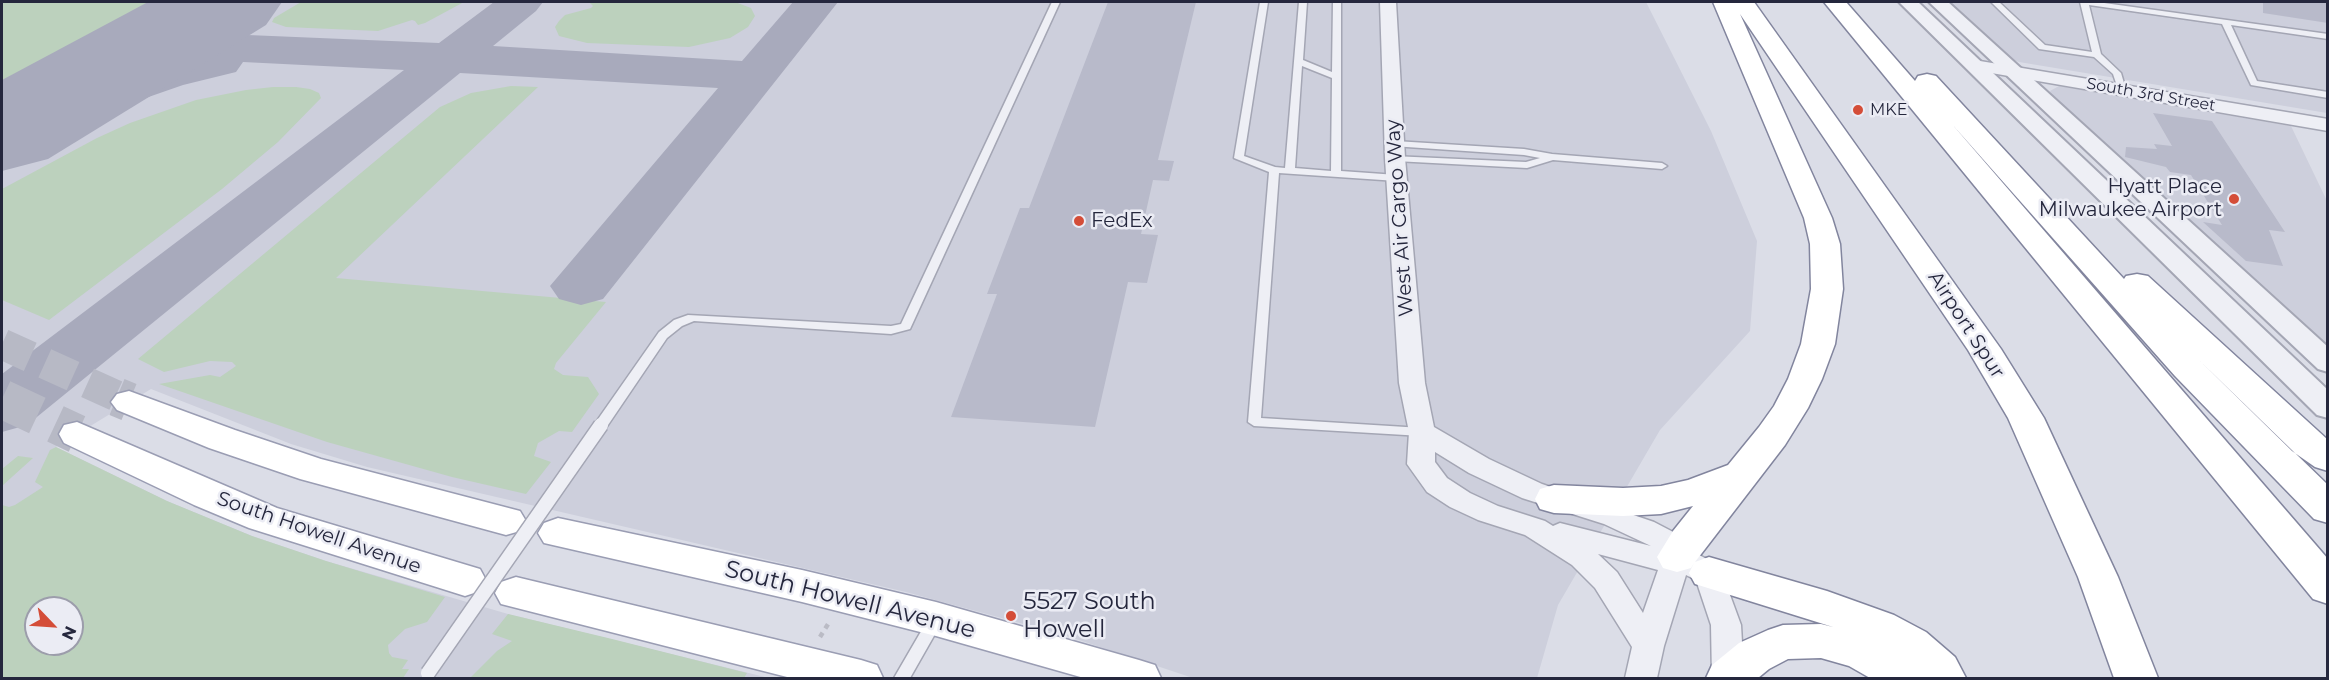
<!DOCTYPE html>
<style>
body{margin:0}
#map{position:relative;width:2329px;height:680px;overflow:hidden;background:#dbdde7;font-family:Montserrat,sans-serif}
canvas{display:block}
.frame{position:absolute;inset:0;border:3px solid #25273d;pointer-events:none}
.north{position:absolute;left:24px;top:596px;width:60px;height:60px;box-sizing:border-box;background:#ebecf4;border:2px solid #9c9dab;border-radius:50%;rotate:115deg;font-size:16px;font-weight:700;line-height:24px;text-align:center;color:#25273d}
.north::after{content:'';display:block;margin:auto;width:21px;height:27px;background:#d44d38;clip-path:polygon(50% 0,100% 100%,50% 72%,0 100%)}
</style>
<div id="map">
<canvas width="2329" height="680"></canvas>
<div class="frame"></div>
<div class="north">N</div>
</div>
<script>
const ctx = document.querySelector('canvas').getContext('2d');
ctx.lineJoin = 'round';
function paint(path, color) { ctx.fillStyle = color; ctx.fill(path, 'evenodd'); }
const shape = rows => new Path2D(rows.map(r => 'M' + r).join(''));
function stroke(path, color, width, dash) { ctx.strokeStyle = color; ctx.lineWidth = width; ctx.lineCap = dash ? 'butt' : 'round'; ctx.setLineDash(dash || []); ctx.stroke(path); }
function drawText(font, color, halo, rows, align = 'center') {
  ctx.font = font + ' Montserrat,sans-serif'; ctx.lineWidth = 5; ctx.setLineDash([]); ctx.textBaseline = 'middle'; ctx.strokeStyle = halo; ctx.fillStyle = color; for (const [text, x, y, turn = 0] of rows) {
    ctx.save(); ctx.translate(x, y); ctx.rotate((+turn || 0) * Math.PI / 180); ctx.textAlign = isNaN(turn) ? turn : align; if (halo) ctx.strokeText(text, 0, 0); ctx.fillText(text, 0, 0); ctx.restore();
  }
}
const built = shape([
 [2,2,1646,2,1711,131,1757,241,1750,331,1660,430,1558,605,1537,678,1193,678,1064,635,906,592,367,467,291,444,151,389,56,447,167,501,252,536,326,561,508,614,769,678,2,678],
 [36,608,72,608,72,644,36,644],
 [1946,2,2327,2,2327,113,2019,62,2007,58],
 [2059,86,2291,126,2327,201,2327,345,2052,96,2050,91]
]);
const green = shape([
 [2,2,155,2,2,85],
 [301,2,464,2,425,23,418,25,415,21,412,20,378,31,286,27,272,22,274,18],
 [589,2,735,2,751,8,755,16,748,27,730,38,689,47,587,43,559,36,555,27,559,21,565,15,591,8,593,6],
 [511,86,538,87,336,278,606,302,556,363,554,369,563,375,588,377,599,394,572,432,559,431,538,443,534,456,551,462,526,494,452,477,327,442,159,384,210,375,220,377,236,366,232,362,210,361,164,372,138,359,440,107,471,93],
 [273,87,296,87,310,89,319,93,321,98,278,142,222,189,49,320,2,300,2,189,97,138,130,123,196,100,246,90],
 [56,447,167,501,252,536,326,561,445,597,427,622,405,629,388,645,389,653,392,657,408,660,402,669,409,669,403,678,2,678,2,505,9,507,15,505,43,487,35,482,50,450],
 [36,608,72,608,72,644,36,644],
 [18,456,33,458,2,486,2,469],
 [508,614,612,639,747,673,744,678,470,678,497,651,512,641,492,634]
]);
const taxiway = shape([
 [494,2,543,2,536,11,493,46,742,61,793,2,838,2,603,299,581,305,559,299,550,286,718,88,460,73,27,425,2,432,2,374,404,70,243,62,236,72,183,85,114,109,21,150,2,155,2,120,78,87,170,60,136,55,129,45,136,35,152,31,439,43,494,2]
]);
const runway = shape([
 [148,2,282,2,266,25,48,159,2,171,2,80,148,2]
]);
const building = shape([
 [1108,2,1196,2,1158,160,1174,161,1169,181,1153,180,1141,234,1158,235,1147,283,1128,282,1095,427,951,417,997,294,987,294,1020,208,1029,208],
 [2263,2,2328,2,2328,23,2263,13],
 [2153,113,2212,121,2285,232,2269,230,2283,266,2246,261,2203,222,2222,225,2191,175,2170,172,2166,167,2125,157,2126,147,2157,149,2154,144,2172,146]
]);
const primaryTunnelFar1 = shape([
 [2,344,121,398]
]);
const primaryTunnel = shape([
 [117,397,129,402],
 [2,399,77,434]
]);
const path = shape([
 [820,637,830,621]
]);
const service = shape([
 [1052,2,1060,2,910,329,891,334,694,321,682,326,667,338,606,428,596,428,594,425,596,422,659,332,674,320,688,315,891,326,901,324,1052,2],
 [1260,2,1268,2,1244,156,1275,167,1285,168,1299,2,1307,2,1303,60,1332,72,1333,2,1341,2,1341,171,1397,175,1402,178,1397,181,1279,173,1261,418,1422,428,1427,429,1429,432,1427,435,1422,436,1254,426,1248,422,1269,172,1234,158,1260,2],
 [1302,66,1332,78,1331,171,1295,168,1302,66],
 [1991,2,1999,2,2045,45,2092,52,2080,2,2097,2,2328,34,2328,39,2231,25,2257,81,2328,92,2328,98,2251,85,2222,24,2089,5,2101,54,2121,73,2126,90,2122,93,2119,92,2113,74,2094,57,2039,49,1991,2],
 [1395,141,1524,149,1552,154,1662,163,1667,166,1662,169,1553,160,1527,168,1395,161,1392,160,1392,156,1526,162,1540,158,1524,155,1392,146,1390,144,1395,141],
 [935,614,940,616,943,620,910,678,894,678,930,616,935,614]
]);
const minor = shape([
 [1380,2,1396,2,1405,158,1425,383,1434,427,1489,459,1542,484,1654,522,1677,534,1687,549,1719,565,1741,625,1744,678,1712,678,1711,625,1696,580,1686,575,1664,646,1657,678,1625,678,1632,647,1595,588,1572,565,1525,535,1478,520,1450,507,1427,492,1407,464,1409,432,1399,383,1385,158,1380,2],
 [1435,452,1469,473,1522,498,1604,524,1651,546,1560,523,1553,526,1545,521,1498,506,1470,493,1447,478,1435,462,1435,452],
 [1598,554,1658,570,1643,613,1617,572,1598,554],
 [1974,60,2328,119,2328,131,1968,69,1965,65,1968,61,1974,60]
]);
const tertiary = shape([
 [1899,2,1918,2,2328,390,2328,418,2317,415,1899,2],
 [1929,2,1948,2,2328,347,2328,372,2318,369,1929,2]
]);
const primary = shape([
 [129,391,235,430,321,459,520,511,526,521,520,531,506,535,300,479,209,448,117,410,111,402,117,394,129,391],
 [77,422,277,508,480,569,486,580,480,591,465,596,249,528,194,505,64,443,59,434,64,425,77,422],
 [558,518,802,570,936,602,1139,660,1155,665,1161,678,1084,678,936,636,802,602,544,543,538,533,544,523,558,518],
 [516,577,861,660,877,665,883,678,791,678,501,604,495,593,501,582,516,577]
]);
const motorway = shape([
 [1713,2,1754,2,2001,349,2044,418,2118,577,2158,678,2114,678,2078,577,2008,418,1968,350,1740,14,1832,218,1840,244,1843,289,1835,344,1822,379,1808,408,1785,445,1695,562,1709,557,1827,591,1894,615,1926,632,1955,657,1966,678,1870,678,1849,666,1821,658,1788,659,1769,669,1758,678,1706,678,1712,665,1739,643,1768,630,1783,625,1821,624,1833,627,1695,584,1689,573,1694,563,1691,568,1677,572,1663,568,1657,557,1673,531,1693,506,1661,514,1623,516,1554,513,1540,509,1535,499,1540,489,1554,485,1623,488,1661,486,1688,480,1728,465,1759,427,1774,406,1788,379,1801,344,1811,289,1810,244,1804,218,1713,2],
 [1824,2,1846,2,1915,81,1918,76,1927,74,1936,76,2124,279,2126,276,2137,274,2148,276,2328,440,2328,471,2315,467,2292,451,2199,360,2328,485,2328,523,2314,519,2175,376,1951,123,2328,559,2328,604,2313,599,1824,2]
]);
const serviceBridge = shape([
 [428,673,601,425]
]);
const markers = [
 [1858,110,6,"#d44d38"],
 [2234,199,6,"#d44d38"],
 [1079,221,6,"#d44d38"],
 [1011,616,6,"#d44d38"]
];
const farStreetnames = [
 ["South 3rd Street",2151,95,10]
];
const farPoinames = [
 ["MKE",1870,110]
];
const poiNames = [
 ["Hyatt Place",2222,187],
 ["Milwaukee Airport",2222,210],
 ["FedEx",1091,221,"left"]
];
const streetNames = [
 ["West Air Cargo Way",1400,218,-94],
 ["Airport Spur",1966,325,57],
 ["South Howell Avenue",319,533,19]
];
const nearStreetnames = [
 ["South Howell Avenue",850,600,14]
];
const nearPoinames = [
 ["5527 South",1023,602],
 ["Howell",1023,630]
];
paint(built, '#cdcfdc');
paint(green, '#bcd1bd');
paint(taxiway, '#a8aabc');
paint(runway, '#a8aabc');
paint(building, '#b8baca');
stroke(primaryTunnelFar1, '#b7b9c5', 31, [31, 16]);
stroke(primaryTunnel, '#b7b9c5', 39, [39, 20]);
stroke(service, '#a4a6b4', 3);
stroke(minor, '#a4a6b4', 3);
stroke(tertiary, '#a4a6b4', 4);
stroke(primary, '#9a9db3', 3);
stroke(motorway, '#82859e', 3);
stroke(path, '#babbc5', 4.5, [5, 5]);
paint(service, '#eeeff5');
paint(minor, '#eeeff5');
paint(tertiary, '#eeeff5');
paint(primary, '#fff');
paint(motorway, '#fff');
stroke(serviceBridge, '#a4a6b4', 17, []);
stroke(serviceBridge, '#eeeff5', 14);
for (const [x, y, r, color] of markers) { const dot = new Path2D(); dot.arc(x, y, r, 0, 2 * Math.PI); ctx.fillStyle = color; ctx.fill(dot); stroke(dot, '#ebecf4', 2); }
drawText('16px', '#25273d', '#ebecf4', farStreetnames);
drawText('16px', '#25273d', '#ebecf4', farPoinames, 'left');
drawText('20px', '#25273d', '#ebecf4', poiNames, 'right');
drawText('20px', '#25273d', '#ebecf4', streetNames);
drawText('24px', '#25273d', '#ebecf4', nearStreetnames);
drawText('24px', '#25273d', '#ebecf4', nearPoinames, 'left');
</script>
